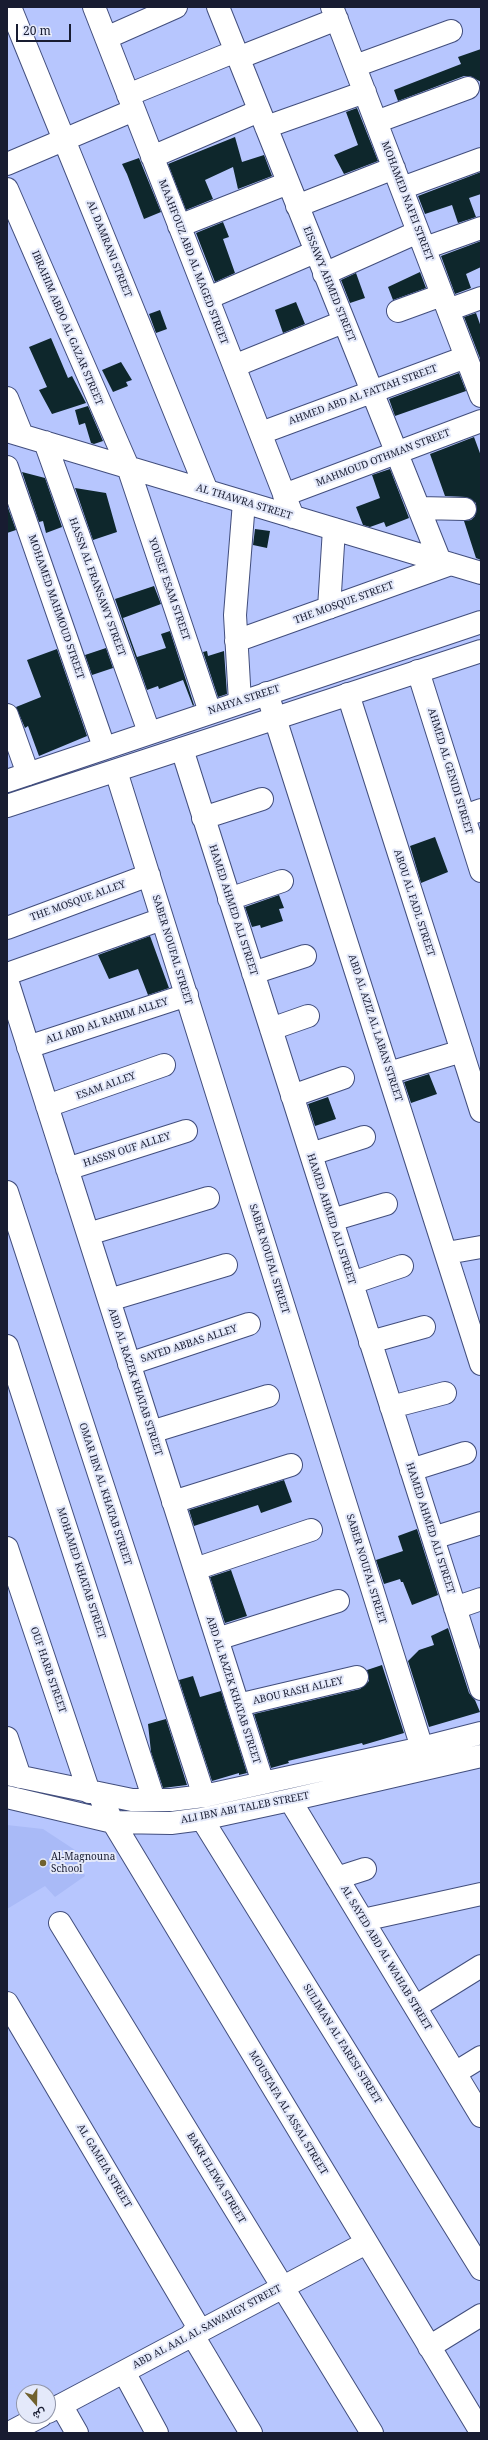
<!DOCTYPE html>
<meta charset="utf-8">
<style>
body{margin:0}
#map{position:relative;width:488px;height:2440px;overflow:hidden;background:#b7c6fe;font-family:"Noto Serif",Vazirmatn,serif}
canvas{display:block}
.frame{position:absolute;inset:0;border:8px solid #181c31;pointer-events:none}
.north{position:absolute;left:16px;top:2384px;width:40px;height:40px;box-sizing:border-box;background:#e4e9fa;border:1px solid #9297aa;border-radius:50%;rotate:160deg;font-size:11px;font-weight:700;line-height:16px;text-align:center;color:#181c31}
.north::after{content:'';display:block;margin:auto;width:14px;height:18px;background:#70612e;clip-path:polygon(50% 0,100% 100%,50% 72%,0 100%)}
.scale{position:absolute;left:16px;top:24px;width:55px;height:18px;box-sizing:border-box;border:2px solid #181c31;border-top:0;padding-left:5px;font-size:12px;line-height:14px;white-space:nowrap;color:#181c31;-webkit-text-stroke:3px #e4e9fa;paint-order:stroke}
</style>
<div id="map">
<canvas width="488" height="2440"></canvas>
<div class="frame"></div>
<div class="north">ش</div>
<div class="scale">20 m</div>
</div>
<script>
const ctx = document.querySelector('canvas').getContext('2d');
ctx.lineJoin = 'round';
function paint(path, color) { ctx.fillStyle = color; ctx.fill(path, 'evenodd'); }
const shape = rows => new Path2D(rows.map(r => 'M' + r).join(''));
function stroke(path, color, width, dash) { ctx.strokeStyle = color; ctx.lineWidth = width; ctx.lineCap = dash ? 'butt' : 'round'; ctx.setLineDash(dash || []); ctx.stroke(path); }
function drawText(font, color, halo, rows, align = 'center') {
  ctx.font = font + ' "Noto Serif",serif'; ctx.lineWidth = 4; ctx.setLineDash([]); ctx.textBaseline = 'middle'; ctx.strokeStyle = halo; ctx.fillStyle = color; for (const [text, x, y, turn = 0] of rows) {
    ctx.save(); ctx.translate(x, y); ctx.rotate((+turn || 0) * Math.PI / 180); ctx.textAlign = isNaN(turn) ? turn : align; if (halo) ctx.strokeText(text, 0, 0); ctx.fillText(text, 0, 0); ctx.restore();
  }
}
const built = shape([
 [7,1825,43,1829,75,1850,85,1876,55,1897,45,1886,7,1909]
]);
const building = shape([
 [481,49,481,82,470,76,464,76,398,101,394,90,461,64,458,57],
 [357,108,378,161,344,174,334,155,358,145,346,112],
 [235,137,242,162,264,155,272,176,238,189,233,167,205,180,213,199,186,210,168,164],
 [139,158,161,212,144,219,127,174,122,164],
 [481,172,481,194,469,198,476,217,458,223,452,205,425,214,418,196],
 [223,222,229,237,223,239,235,273,215,282,196,233],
 [481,241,481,267,466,274,471,288,455,294,441,256],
 [420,272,426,288,393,300,388,287],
 [356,273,365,298,350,303,341,280],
 [296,302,305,324,283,333,275,310],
 [160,310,167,329,156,333,149,314],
 [476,313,481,327,481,361,464,317],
 [51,338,68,378,72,376,86,403,52,414,39,390,47,387,29,347],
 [121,362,132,380,126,382,128,386,113,392,102,370],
 [459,373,466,391,395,416,389,399],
 [88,406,103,441,94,444,91,443,85,423,79,425,75,410],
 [474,437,481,456,481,560,476,558,464,521,471,520,475,516,476,503,466,497,445,496,430,454],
 [390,469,409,518,386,527,384,522,370,527,363,525,356,507,380,498,372,475],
 [22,472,45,478,62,527,46,533,43,521,39,522],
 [75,488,106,493,117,532,93,540],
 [7,505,16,530,7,533],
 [255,529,270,531,267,548,253,545],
 [154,586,161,604,123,618,137,657,166,648,161,634,170,631,194,705,193,706,183,680,159,689,158,686,147,690,115,599],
 [106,648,113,668,92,675,85,655],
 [57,649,87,736,39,756,28,726,25,728,16,707,41,697,27,660],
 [207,651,208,656,224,651,227,694,218,697,203,652],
 [435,837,448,872,421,883,410,846],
 [279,895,284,908,279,909,283,921,261,928,260,925,252,927,245,907],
 [150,936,169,988,148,995,138,969,109,979,98,955],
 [429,1074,437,1094,411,1103,404,1082],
 [328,1097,336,1119,315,1126,308,1104],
 [284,1480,292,1502,261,1513,258,1505,194,1526,189,1510],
 [417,1529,438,1595,412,1605,403,1582,401,1582,400,1579,384,1584,376,1560,403,1551,398,1536],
 [231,1570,247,1616,225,1623,210,1577],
 [448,1628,469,1693,475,1700,480,1712,429,1727,408,1661,419,1650,434,1645,431,1636],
 [382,1665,404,1733,363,1745,362,1743,288,1761,289,1763,271,1768,254,1714,360,1689,369,1681,367,1670],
 [193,1676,200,1697,221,1691,247,1773,239,1775,239,1773,212,1781,179,1680],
 [166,1719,187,1785,163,1788,151,1752,148,1724]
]);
const minor = shape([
 [10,7,207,491],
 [94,7,293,517],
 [218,7,440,561],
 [332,7,481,396],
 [106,38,176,7],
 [238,58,337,19],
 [355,66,451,31],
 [128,95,236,51],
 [376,122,468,88],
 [266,127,365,92],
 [152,157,259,111],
 [7,164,134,110],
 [402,188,481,159],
 [7,189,128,467,210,712],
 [297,206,394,168],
 [179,226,288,183],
 [425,248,481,228],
 [324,274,418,232],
 [208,298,315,252],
 [448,310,481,298],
 [398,311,442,295],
 [234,366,343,322],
 [7,398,22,435],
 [7,431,481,573],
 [261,433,466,357],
 [45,442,149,732],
 [7,467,104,747],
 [284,495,481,421],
 [419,508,465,509],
 [329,608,334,529],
 [236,641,451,564],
 [418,671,481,871],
 [267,693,481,1364],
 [348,694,481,1111],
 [240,702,235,615,244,502],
 [7,715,28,774],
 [182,749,481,1689],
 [116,771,422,1748],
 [464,816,481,810],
 [203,818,262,799],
 [229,899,282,881],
 [7,928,149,875],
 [253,973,305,956],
 [7,974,162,919],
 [7,980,263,1783],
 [271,1029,308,1016],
 [28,1047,187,995],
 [389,1073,462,1051],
 [292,1096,343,1078],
 [47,1106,164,1065],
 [311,1154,364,1137],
 [67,1169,186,1131],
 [7,1192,204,1796],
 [332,1220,386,1204],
 [88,1234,208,1198],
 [447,1253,481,1247],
 [352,1283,402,1266],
 [109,1300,226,1265],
 [370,1342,424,1327],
 [7,1346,154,1800],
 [129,1364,249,1324],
 [391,1407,445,1393],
 [151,1432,268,1396],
 [411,1470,465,1453],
 [173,1502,291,1465],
 [433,1538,481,1523],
 [7,1548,89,1792],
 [195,1569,311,1530],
 [455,1608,481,1599],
 [217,1639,338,1601],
 [238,1705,357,1677],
 [7,1738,20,1777],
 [7,1774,132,1800,171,1800,204,1796,263,1783,422,1748,481,1733],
 [98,1793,113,1822,481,2432],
 [7,1797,113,1822,171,1823,202,1819,290,1800,481,1756],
 [290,1800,481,2116],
 [202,1819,481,2269],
 [337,1878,365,1869],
 [363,1920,481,1894],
 [60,1923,372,2433],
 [7,2003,200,2330],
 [415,2007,481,1966],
 [455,2073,481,2057],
 [192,2334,251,2433],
 [429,2347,481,2315],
 [124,2372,157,2433],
 [61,2405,77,2433],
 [48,2412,366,2243],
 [9,2433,41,2416]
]);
const major = shape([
 [7,781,481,622],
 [7,806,481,651]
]);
const markers = [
 [43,1863,4,"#70612e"]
];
const streetNames = [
 ["MOHAMED NAFEI STREET",407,201,69],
 ["AL DAMRANI STREET",109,249,68],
 ["MAAHFOUZ ABD AL MAGED STREET",193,262,69],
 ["EISSAWY AHMED STREET",329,284,68],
 ["IBRAHIM ABDO AL GAZAR STREET",67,328,67],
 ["AHMED ABD AL FATTAH STREET",363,395,-20],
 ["MAHMOUD OTHMAN STREET",383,458,-21],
 ["AL THAWRA STREET",244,502,17],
 ["HASSN AL FRANSAWY STREET",97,587,70],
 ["YOUSEF ESAM STREET",169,589,71],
 ["THE MOSQUE STREET",344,603,-20],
 ["MOHAMED MAHMOUD STREET",56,607,71],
 ["NAHYA STREET",244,700,-18],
 ["AHMED AL GENIDI STREET",450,771,73],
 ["THE MOSQUE ALLEY",78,901,-20],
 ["ABOU AL FADL STREET",414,903,72],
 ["HAMED AHMED ALI STREET",233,910,72],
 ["SABER NOUFAL STREET",172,950,73],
 ["ALI ABD AL RAHIM ALLEY",107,1021,-18],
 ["ABD AL AZIZ AL LABAN STREET",375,1028,72],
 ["ESAM ALLEY",106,1086,-20],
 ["HASSN OUF ALLEY",127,1150,-18],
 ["HAMED AHMED ALI STREET",331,1219,72],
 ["SABER NOUFAL STREET",269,1259,73],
 ["SAYED ABBAS ALLEY",189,1344,-18],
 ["ABD AL RAZEK KHATAB STREET",135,1382,72],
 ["OMAR IBN AL KHATAB STREET",105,1494,72],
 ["HAMED AHMED ALI STREET",430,1528,72],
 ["SABER NOUFAL STREET",366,1569,73],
 ["MOHAMED KHATAB STREET",81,1573,72],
 ["OUF HARB STREET",48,1670,71],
 ["ABD AL RAZEK KHATAB STREET",233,1690,72],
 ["ABOU RASH ALLEY",298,1691,-13],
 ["ALI IBN ABI TALEB STREET",245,1808,-11],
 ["AL SAYED ABD AL WAHAB STREET",386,1958,59],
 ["SULIMAN AL FARESI STREET",342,2044,58],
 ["MOUSTAFA AL ASSAL STREET",288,2113,59],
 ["AL GAMEIA STREET",104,2166,59],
 ["BAKR ELEWA STREET",216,2178,59],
 ["ABD AL AAL AL SAWAHGY STREET",207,2327,-28]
];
const poiNames = [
 ["Al-Magnouna",51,1857],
 ["School",51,1869]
];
paint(built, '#a9baf7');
paint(building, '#0e272c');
stroke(minor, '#424e7d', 24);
stroke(major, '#424e7d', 24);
stroke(minor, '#fff', 22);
stroke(major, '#fff', 22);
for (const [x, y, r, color] of markers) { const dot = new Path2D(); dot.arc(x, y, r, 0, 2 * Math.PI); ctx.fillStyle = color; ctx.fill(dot); stroke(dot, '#e4e9fa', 1.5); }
drawText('10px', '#181c31', '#e4e9fa', streetNames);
drawText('10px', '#181c31', '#e4e9fa', poiNames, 'left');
</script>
